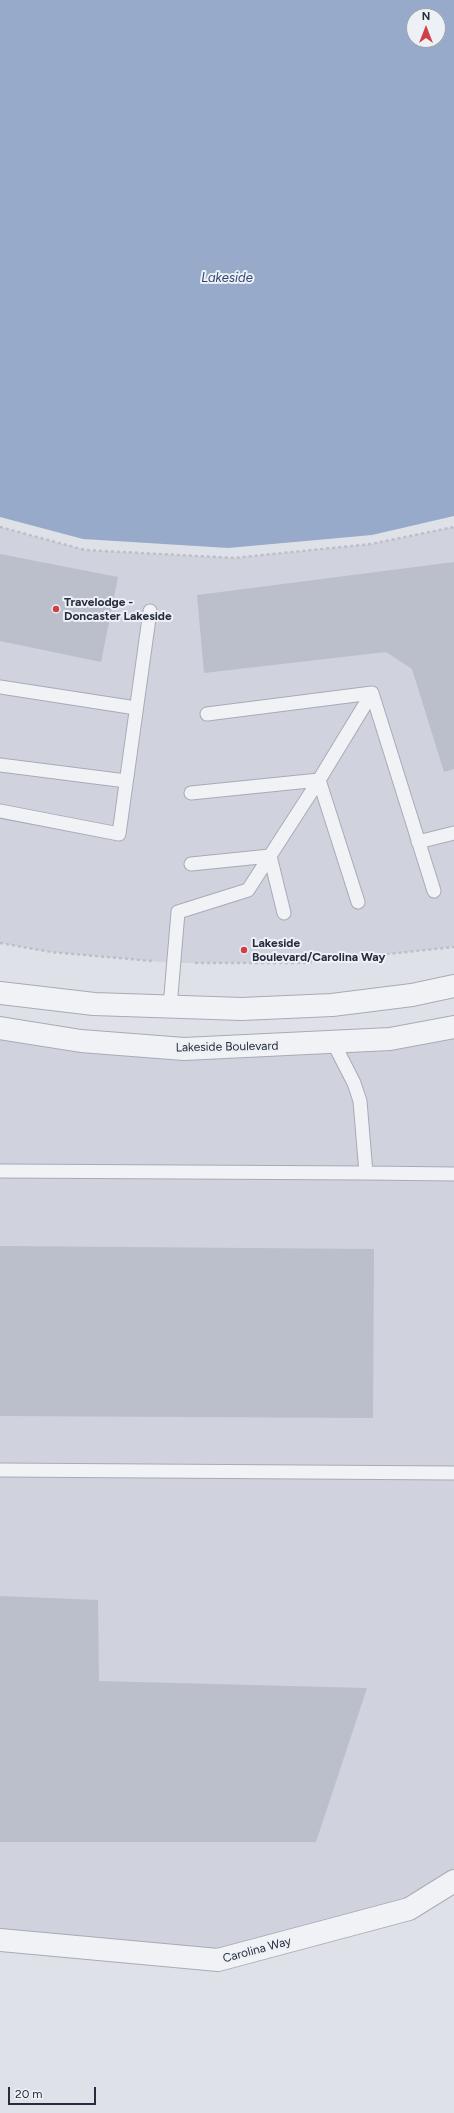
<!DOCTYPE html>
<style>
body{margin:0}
#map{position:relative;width:454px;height:2113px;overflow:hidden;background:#dee1e8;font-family:Figtree,sans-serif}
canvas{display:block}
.north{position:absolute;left:406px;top:8px;width:40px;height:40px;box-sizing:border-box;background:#edf0f5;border:1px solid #9ea2ac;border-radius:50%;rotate:0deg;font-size:11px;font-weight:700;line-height:16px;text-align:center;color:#272d3f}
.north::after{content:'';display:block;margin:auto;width:14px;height:18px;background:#cf4046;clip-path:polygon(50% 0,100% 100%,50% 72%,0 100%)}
.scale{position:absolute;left:8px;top:2087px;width:88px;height:18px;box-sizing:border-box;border:2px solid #272d3f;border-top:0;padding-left:5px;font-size:12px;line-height:14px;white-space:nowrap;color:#272d3f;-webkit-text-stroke:3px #edf0f5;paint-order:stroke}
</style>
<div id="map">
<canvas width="454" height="2113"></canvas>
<div class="north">N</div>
<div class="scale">20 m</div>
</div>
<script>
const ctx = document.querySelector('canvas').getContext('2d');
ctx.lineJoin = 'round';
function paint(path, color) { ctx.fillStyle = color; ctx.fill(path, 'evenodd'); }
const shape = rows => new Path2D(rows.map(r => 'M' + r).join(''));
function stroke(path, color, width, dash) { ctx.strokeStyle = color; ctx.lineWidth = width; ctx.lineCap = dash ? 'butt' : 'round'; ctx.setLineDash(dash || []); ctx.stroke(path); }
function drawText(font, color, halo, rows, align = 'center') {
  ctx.font = font + ' Figtree,sans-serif'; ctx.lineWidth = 4; ctx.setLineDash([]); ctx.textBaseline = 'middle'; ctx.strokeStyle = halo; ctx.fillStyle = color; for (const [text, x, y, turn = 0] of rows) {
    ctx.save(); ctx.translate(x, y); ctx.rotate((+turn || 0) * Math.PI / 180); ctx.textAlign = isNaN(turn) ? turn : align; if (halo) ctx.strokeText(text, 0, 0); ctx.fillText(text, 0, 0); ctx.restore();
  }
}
const built = shape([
 [0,527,85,550,234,558,371,544,454,527,454,947,303,963,173,963,51,952,0,943],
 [0,1028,81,1041,454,1031,454,1881,409,1909,218,1960,0,1940]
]);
const water = shape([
 [0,0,454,0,454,516,372,535,228,548,83,539,0,517],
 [414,16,438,16,438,40,414,40]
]);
const building = shape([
 [0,554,118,577,101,662,0,641],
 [454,562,454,769,444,772,412,669,386,652,204,673,197,595],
 [0,1246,374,1249,373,1418,0,1416],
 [0,1596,98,1600,99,1681,367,1688,316,1842,0,1842]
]);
const path = shape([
 [0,527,85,550,234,558,371,544,454,527],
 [0,943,51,952,152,961],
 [195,963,303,963,454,947]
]);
const service = shape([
 [0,687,136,708],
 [372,693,434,891],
 [207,714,372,693],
 [0,765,126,781],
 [191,793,319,780,358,902],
 [0,811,119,834,150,611],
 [418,842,454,833],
 [191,864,270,856,284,913],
 [170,1007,178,912,248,890,319,780,372,693],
 [333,1042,354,1083,360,1101,366,1173,454,1174],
 [0,1171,366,1173],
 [0,1470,454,1473]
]);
const minor = shape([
 [0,1940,218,1960,409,1909,454,1881]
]);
const tertiary = shape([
 [0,993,94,1004,242,1009,332,1005,412,995,454,986],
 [0,1028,81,1041,184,1049,390,1039,454,1027]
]);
const markers = [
 [56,609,4,"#cf4046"],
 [244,950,4,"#cf4046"]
];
const poiNames = [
 ["Travelodge -",64,602],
 ["Doncaster Lakeside",64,616],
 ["Lakeside",252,943],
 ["Boulevard/Carolina Way",252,957]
];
const streetNames = [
 ["Lakeside Boulevard",227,1047,-1],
 ["Carolina Way",257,1950,-15]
];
const waterNames = [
 ["Lakeside",227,278]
];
paint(built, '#d0d3dd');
paint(water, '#98aac9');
paint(building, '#bbbfcb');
stroke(service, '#a7abb5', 15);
stroke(minor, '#a7abb5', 24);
stroke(tertiary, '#a7abb5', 24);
stroke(path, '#bcbfc6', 2.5, [3, 3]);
stroke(service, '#f1f2f6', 13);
stroke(minor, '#f1f2f6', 22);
stroke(tertiary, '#f1f2f6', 22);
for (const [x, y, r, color] of markers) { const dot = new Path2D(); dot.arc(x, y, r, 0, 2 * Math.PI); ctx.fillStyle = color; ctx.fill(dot); stroke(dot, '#edf0f5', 1.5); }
drawText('bold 12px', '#272d3f', '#edf0f5', poiNames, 'left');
drawText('12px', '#272d3f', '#edf0f5', streetNames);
drawText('italic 13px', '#314773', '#edf0f5', waterNames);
</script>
